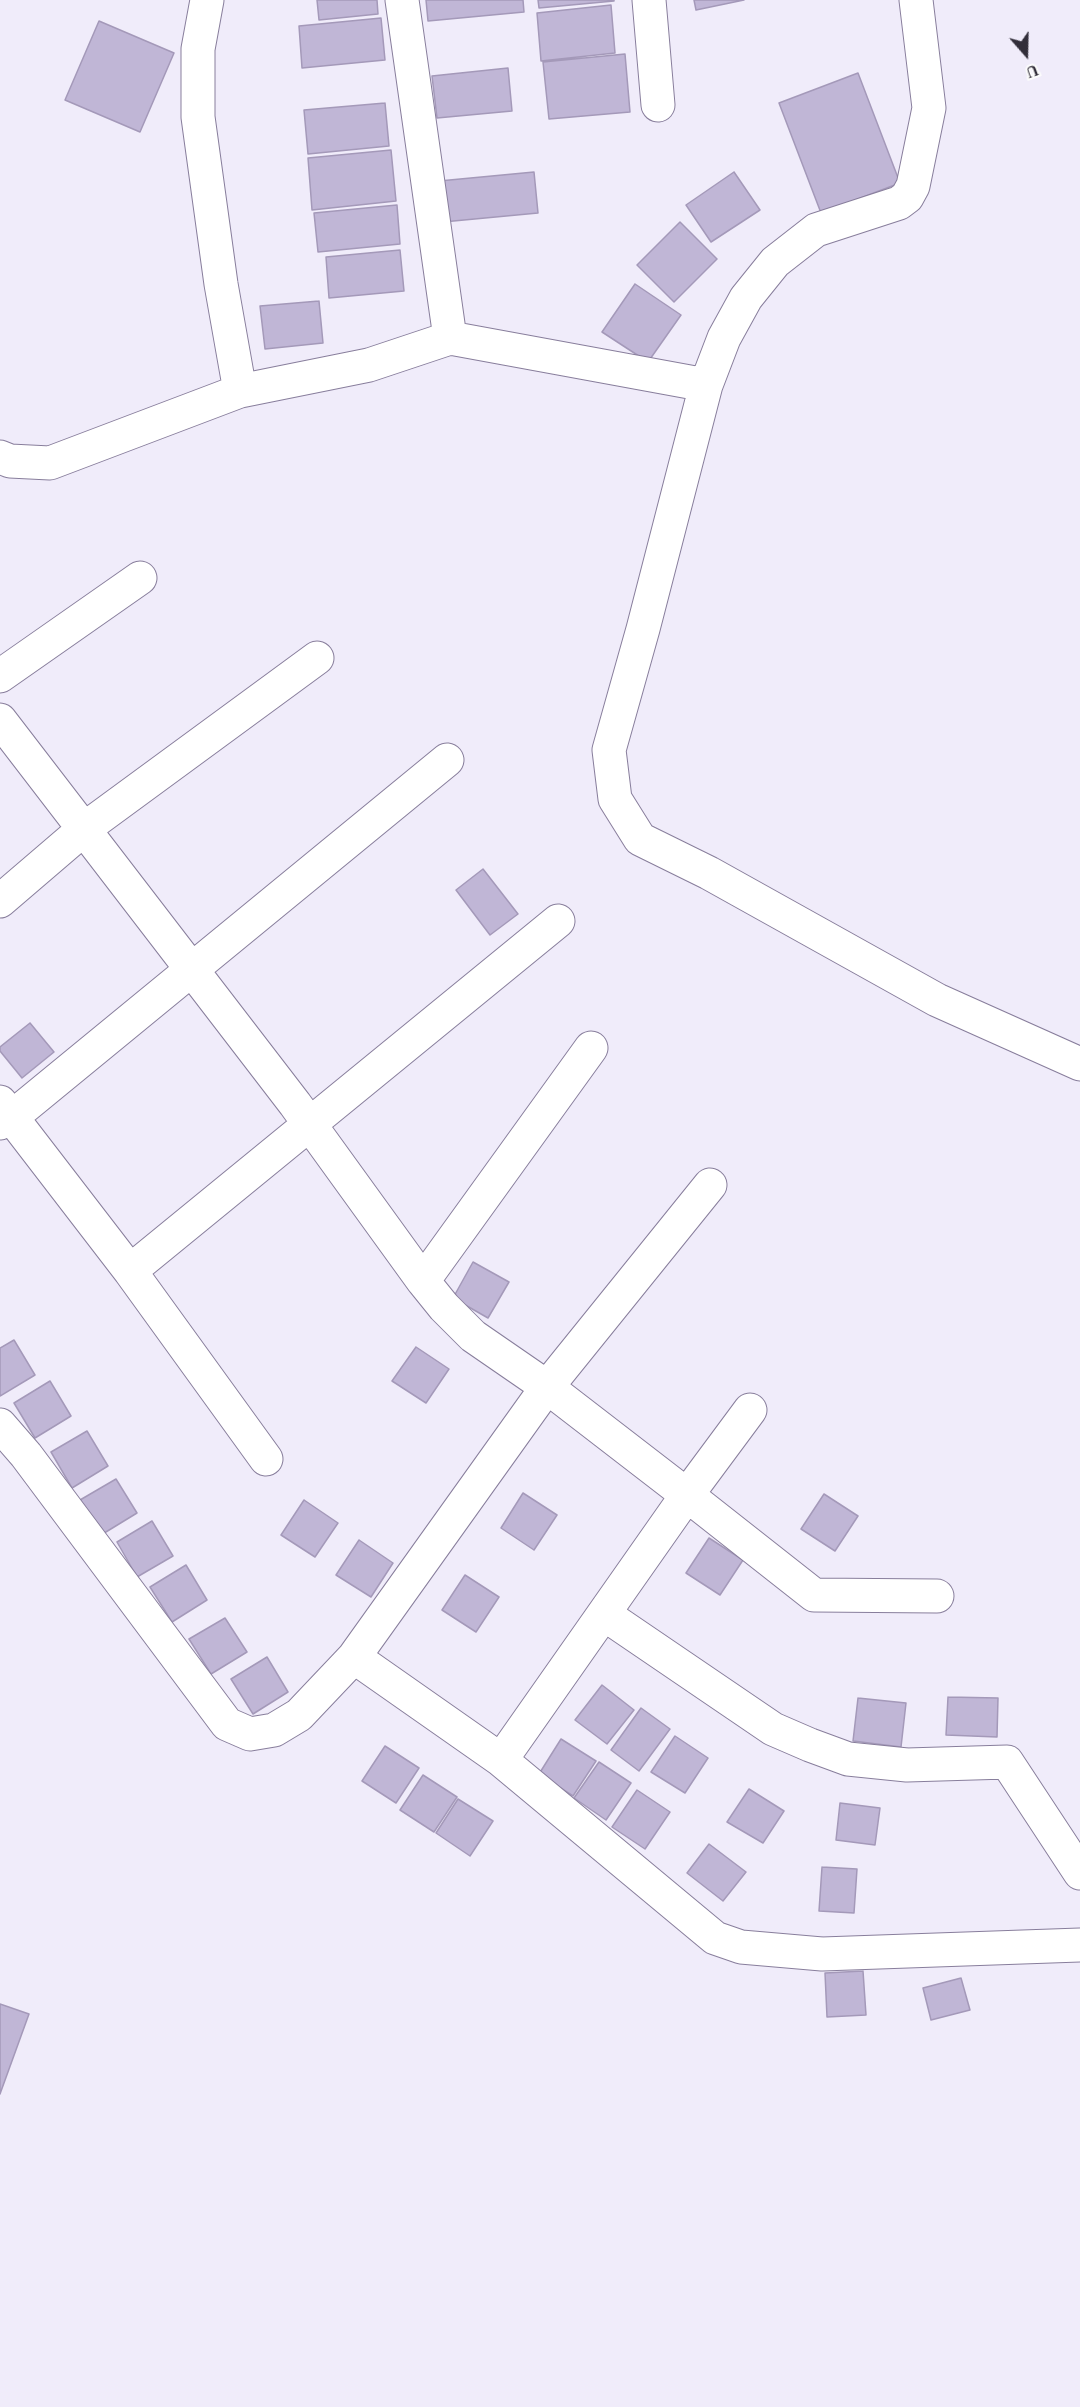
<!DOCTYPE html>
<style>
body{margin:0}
#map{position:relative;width:1080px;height:2407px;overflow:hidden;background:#f0ecfa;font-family:"Times New Roman",serif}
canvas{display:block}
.north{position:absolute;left:996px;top:24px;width:60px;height:60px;-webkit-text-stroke:4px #fcfcfc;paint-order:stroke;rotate:160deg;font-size:16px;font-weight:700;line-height:24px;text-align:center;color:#322e3a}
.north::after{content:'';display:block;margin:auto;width:21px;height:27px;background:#322e3a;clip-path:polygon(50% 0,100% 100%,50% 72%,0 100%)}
</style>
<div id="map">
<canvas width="1080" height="2407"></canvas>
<div class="north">U</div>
</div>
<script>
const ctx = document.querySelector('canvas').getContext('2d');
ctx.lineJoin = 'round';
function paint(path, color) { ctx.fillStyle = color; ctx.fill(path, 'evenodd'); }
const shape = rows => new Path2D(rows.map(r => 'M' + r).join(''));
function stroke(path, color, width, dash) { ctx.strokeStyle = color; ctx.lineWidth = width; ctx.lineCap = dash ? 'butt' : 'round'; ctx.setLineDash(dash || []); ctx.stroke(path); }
const building = shape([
 [317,0,377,0,378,14,319,20,317,0],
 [426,0,523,0,524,12,428,21,426,0],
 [538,0,614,0,614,1,539,8,538,0],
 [694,0,744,0,696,10,694,0],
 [611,5,615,53,541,61,537,13,611,5],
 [381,18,385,60,302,68,299,26,381,18],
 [99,21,174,53,140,132,65,100,99,21],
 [625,54,630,112,549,119,543,62,625,54],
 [508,68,512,111,437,118,432,76,508,68],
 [858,73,900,183,821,213,779,103,858,73],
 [385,103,389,146,308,154,304,110,385,103],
 [391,150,396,201,312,210,308,158,391,150],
 [534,172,538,213,443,222,439,181,534,172],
 [734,172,760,210,711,242,686,205,734,172],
 [397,205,400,244,318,252,314,213,397,205],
 [680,222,717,259,674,302,637,265,680,222],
 [400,250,404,291,329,298,326,257,400,250],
 [635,284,681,315,648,362,602,332,635,284],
 [319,301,323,343,265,349,260,306,319,301],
 [483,869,518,914,490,935,456,890,483,869],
 [30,1023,54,1052,22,1078,0,1051,0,1047,30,1023],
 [473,1262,509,1282,488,1318,453,1298,473,1262],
 [14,1340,35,1375,0,1396,0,1348,14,1340],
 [416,1347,449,1369,426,1403,392,1381,416,1347],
 [50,1381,71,1416,35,1438,14,1403,50,1381],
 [87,1431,108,1466,72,1488,51,1452,87,1431],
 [116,1479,137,1513,101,1535,80,1500,116,1479],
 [523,1493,557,1515,534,1550,501,1528,523,1493],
 [824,1494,858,1516,835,1551,801,1529,824,1494],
 [304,1500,338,1523,315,1557,281,1535,304,1500],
 [152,1521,173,1556,137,1577,117,1542,152,1521],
 [709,1538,743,1560,720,1595,686,1573,709,1538],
 [359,1540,393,1563,371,1597,336,1575,359,1540],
 [186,1565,207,1600,172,1622,150,1587,186,1565],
 [465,1575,499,1597,476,1632,442,1610,465,1575],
 [225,1618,247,1652,211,1674,189,1639,225,1618],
 [267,1657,288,1692,253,1714,231,1679,267,1657],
 [602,1685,634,1710,607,1744,575,1720,602,1685],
 [948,1697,998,1698,997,1737,946,1735,948,1697],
 [858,1698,906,1703,901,1747,853,1741,858,1698],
 [641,1708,670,1729,639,1771,611,1750,641,1708],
 [675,1736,708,1758,685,1793,651,1772,675,1736],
 [561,1739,596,1761,573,1796,539,1774,561,1739],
 [385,1746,419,1768,396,1803,362,1781,385,1746],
 [599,1762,631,1783,606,1820,574,1798,599,1762],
 [423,1775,457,1797,434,1832,400,1810,423,1775],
 [749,1789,784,1811,763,1843,727,1822,749,1789],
 [637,1790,670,1812,645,1849,612,1827,637,1790],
 [458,1799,493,1821,470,1856,436,1833,458,1799],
 [840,1803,880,1808,875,1845,836,1840,840,1803],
 [709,1844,746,1872,723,1901,687,1873,709,1844],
 [822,1867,857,1869,854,1913,819,1911,822,1867],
 [863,1971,866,2015,827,2017,825,1973,863,1971],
 [961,1978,970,2010,931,2020,923,1988,961,1978],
 [0,2004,29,2014,0,2094,0,2004]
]);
const minor = shape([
 [207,0,198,49,198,117,221,284,240,391],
 [402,0,450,338],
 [649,0,658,105],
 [916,0,929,108,913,186,907,197,899,203,816,230,775,262,746,298,724,338,706,385,643,629,609,750,615,799,640,839,709,873,937,1000,1080,1064],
 [0,457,10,461,50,463,240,391,369,365,450,338,706,385],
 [0,676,140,578],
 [0,720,295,1104,423,1281,444,1307,473,1336,547,1387,687,1495,501,1760,715,1938,741,1947,822,1954,1080,1945],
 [0,901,84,829,317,658],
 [0,1102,130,1271,266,1459],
 [0,1123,12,1117,447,760],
 [130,1271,558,921],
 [423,1281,591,1048],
 [750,1410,687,1495,814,1595,937,1596],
 [0,1425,26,1455,227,1724,250,1734,274,1730,299,1715,354,1657],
 [604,1614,773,1729,810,1745,848,1759,907,1765,1007,1762,1080,1873],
 [501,1760,354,1657,547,1387,710,1185]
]);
paint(building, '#c0b6d6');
stroke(building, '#a499b9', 1.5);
stroke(minor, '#887e9c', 35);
stroke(minor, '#fff', 33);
</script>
